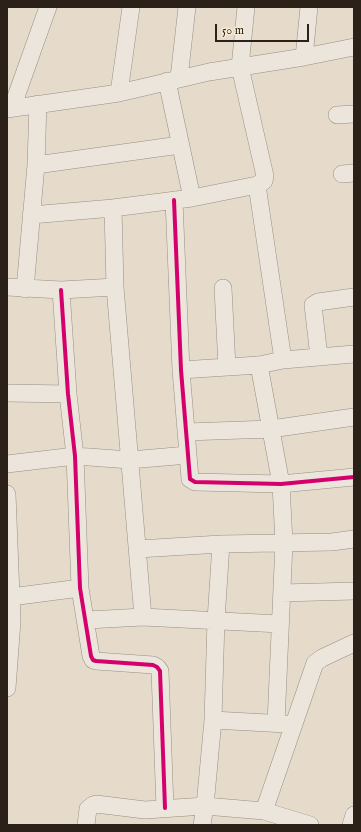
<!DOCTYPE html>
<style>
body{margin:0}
#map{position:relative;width:361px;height:832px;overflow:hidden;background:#e6dbca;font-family:"IM FELL English",serif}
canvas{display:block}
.frame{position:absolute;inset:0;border:8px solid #2b2119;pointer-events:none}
.scale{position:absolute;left:215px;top:24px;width:94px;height:18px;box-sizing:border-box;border:2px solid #2b2119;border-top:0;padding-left:5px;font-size:12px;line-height:14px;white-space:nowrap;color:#2b2119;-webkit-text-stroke:3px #f7ead4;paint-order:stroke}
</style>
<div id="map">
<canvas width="361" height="832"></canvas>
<div class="frame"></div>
<div class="scale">50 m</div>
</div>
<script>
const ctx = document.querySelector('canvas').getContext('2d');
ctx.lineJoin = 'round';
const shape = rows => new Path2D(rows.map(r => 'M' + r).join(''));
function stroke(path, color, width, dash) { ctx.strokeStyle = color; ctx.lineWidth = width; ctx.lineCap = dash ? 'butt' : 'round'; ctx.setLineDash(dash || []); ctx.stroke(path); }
const minor = shape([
 [304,57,309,7],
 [179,78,187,7],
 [167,81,192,198],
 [119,93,131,7],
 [12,108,48,7],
 [7,109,119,93,209,72,304,57,354,47],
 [337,115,354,114],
 [36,165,180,145],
 [342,174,354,173],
 [257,185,283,360],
 [174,200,181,370,190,479,195,482,281,484,354,477],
 [113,208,115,287,143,617],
 [31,215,113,208,192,198,257,185,264,181,265,176,240,67,246,7],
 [7,287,61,290,115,287],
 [223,288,227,367],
 [25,289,36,165,38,104],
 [61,290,68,394,75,456,80,588,91,656,93,660,96,661,153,665,157,667,160,671,165,808],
 [319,357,313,305,318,302,354,297],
 [259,365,281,484,284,543,276,723],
 [181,370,259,365,283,360,354,354],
 [7,393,68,394],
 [186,432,271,429,354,417],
 [7,464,75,456,130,460,188,455],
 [7,494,12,621,7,688],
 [138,549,221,544,332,542,354,539],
 [282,593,354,591],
 [11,597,80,588],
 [87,620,143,617,280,624],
 [213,720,286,724],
 [264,811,315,663,322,658,354,643],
 [86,825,88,809,93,805,96,804,145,810,205,806,264,811,310,825],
 [202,825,205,806,213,720,216,620,221,544],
 [351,825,354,815]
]);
const cycleway = shape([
 [174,200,181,370,190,479,195,482,281,484,354,477],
 [61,290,68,394,75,456,80,588,91,656,93,660,96,661,153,665,157,667,160,671,165,808]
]);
stroke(minor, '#968f84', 18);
stroke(minor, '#ebe5dc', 17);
stroke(cycleway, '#d6006c', 4);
</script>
